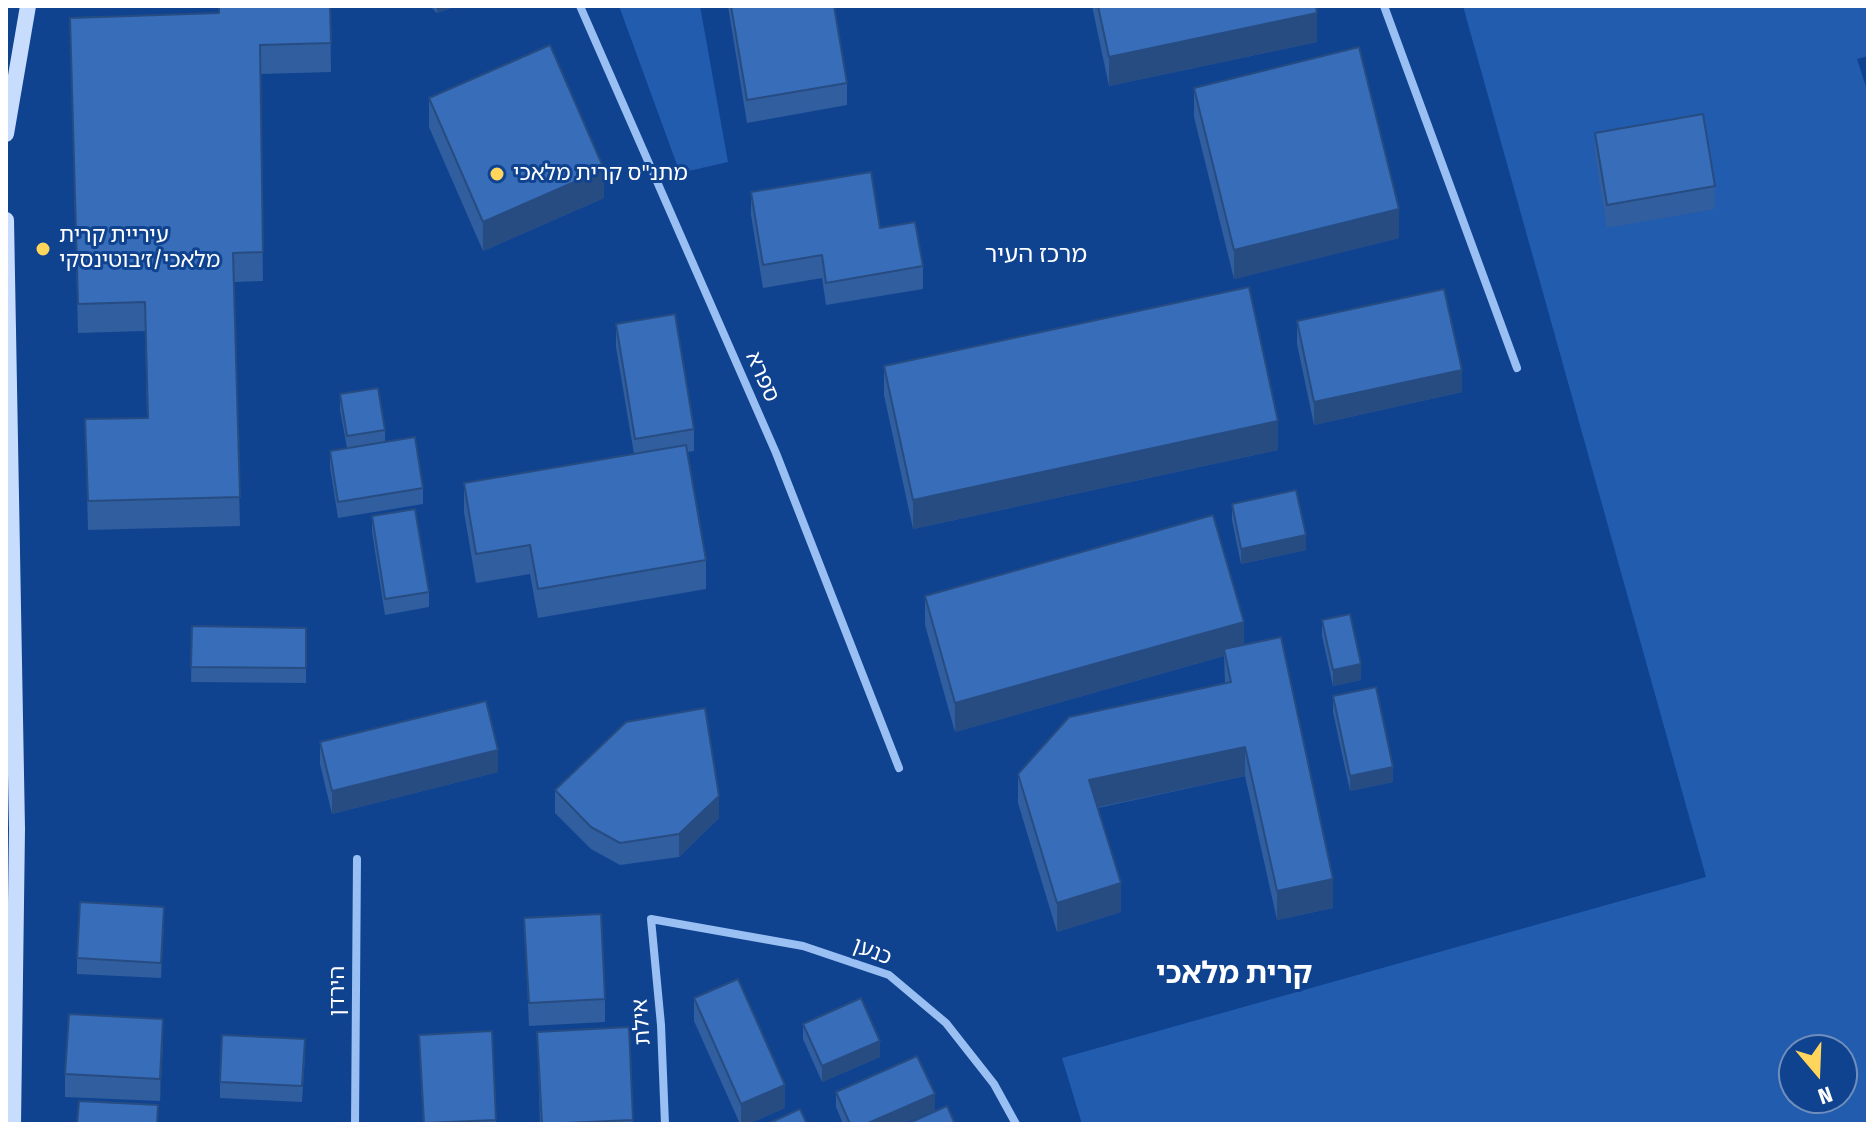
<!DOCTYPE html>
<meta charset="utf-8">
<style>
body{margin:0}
#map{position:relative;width:1874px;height:1130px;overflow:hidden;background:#10438f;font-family:"Fira Sans Condensed",sans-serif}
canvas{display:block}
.frame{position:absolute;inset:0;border:8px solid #fff;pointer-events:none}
.north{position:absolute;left:1778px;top:1034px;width:80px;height:80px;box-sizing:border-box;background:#10438f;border:2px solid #708ebc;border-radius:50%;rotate:161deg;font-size:22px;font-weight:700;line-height:32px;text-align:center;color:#fff}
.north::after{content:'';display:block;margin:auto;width:28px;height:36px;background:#ffd55b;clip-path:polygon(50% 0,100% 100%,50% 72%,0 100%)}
</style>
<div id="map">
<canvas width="1874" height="1130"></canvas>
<div class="frame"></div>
<div class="north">N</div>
</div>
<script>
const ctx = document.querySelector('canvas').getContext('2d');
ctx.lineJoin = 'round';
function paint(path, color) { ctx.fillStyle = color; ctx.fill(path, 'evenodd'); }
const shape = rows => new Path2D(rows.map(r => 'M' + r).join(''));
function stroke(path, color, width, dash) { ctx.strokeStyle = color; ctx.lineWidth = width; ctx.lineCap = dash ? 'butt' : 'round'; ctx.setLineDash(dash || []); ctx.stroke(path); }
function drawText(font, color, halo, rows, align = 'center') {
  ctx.font = font + ' "Fira Sans Condensed","Noto Sans Hebrew",sans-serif'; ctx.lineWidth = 6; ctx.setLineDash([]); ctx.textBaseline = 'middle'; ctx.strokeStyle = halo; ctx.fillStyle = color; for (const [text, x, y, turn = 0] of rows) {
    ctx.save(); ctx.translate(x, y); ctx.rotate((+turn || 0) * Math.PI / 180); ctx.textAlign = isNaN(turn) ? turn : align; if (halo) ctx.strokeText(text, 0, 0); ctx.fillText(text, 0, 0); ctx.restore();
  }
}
const green = shape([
 [619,6,700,6,728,162,680,173],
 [1463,6,1868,6,1868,56,1857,59,1868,93,1868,1124,1082,1124,1062,1058,1706,877],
 [1794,1050,1842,1050,1842,1098,1794,1098]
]);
const street = shape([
 [580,6,776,453,899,768],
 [1384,6,1517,368],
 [355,1124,357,859],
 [665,1124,661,1025,651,919,803,946,889,975,946,1023,994,1084,1016,1124]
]);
const secondary = shape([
 [6,134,28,6],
 [6,220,17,829,13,1124]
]);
const wall = shape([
 [218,6,330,6,331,72,260,74,263,281,234,282,240,526,88,530,85,419,147,418,145,331,78,333,70,18,218,13],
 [430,6,457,6,437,13],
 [728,6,834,6,847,83,847,105,747,123],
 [1092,6,1316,6,1317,42,1109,86],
 [1194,88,1399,238,1234,279,1194,117],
 [429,98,604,198,483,251,429,127],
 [1595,133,1715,186,1715,209,1607,228,1595,155],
 [751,192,880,228,923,266,923,289,826,305,822,278,763,288,751,215],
 [1297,321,1462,392,1314,425,1297,344],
 [616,324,694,429,694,451,688,452,706,560,706,589,538,618,530,574,476,583,464,512,464,483,634,454,616,347],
 [884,366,1278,450,913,529,884,395],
 [340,394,385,430,385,442,423,488,423,504,338,518,330,467,330,451,347,448,340,410],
 [1232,504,1306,550,1241,564,1232,520],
 [372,516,429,592,429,607,385,615,372,532],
 [925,596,1244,645,1333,908,1277,920,1245,776,1098,808,1121,912,1057,932,1018,803,1018,774,1225,683,1224,656,955,732,925,625],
 [1322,620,1361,680,1333,686,1322,636],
 [192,626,306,628,306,683,191,682],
 [1333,696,1393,782,1350,791,1333,712],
 [320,742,498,772,332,814,320,764],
 [555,790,719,818,679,857,620,865,591,849,555,813],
 [524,918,605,999,605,1022,529,1026],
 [164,922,161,978,77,974,77,958],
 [694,998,785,1108,748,1124,740,1124,694,1021],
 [803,1024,880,1057,822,1082,803,1039],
 [629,1027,633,1124,540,1124,537,1032],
 [492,1031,496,1124,423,1124,419,1035],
 [163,1042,160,1101,65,1097,65,1074],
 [305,1055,302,1102,220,1098,220,1082],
 [836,1092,935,1110,902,1124,843,1124,836,1107]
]);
const shadedWall = shape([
 [437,6,457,6,437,13],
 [1317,13,1317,42,1109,86,1109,57],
 [604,169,604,198,483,251,483,222],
 [1399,209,1399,238,1234,279,1234,250],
 [1462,370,1462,392,1314,425,1314,402],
 [1278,421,1278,450,913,529,913,500],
 [1306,535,1306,550,1241,564,1241,549],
 [1244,622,1244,651,1224,649,1224,656,955,732,955,703],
 [1361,664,1361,680,1333,686,1333,670],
 [1245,747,1245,776,1089,809,1089,780],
 [498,750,498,772,332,814,332,791],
 [1393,767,1393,782,1350,791,1350,776],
 [719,796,719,818,679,857,679,834],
 [1333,879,1333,908,1277,920,1277,891],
 [1121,883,1121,912,1057,932,1057,903],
 [164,907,164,922,161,978,161,963],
 [163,1019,163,1042,160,1101,160,1079],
 [880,1041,880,1057,822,1082,822,1066],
 [785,1085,785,1108,748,1124,741,1124,741,1104],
 [935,1094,935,1110,902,1124,866,1124]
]);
const building = shape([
 [219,6,330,6,331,43,260,45,263,252,233,253,240,497,88,501,85,419,148,418,145,302,78,304,70,18,219,13,219,6],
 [731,6,834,6,847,83,747,100,731,6],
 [1098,6,1316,6,1317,13,1109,57,1098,6],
 [550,45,604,169,483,222,429,98,550,45],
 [1359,47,1399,209,1234,250,1194,88,1359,47],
 [1703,114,1715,186,1607,205,1595,133,1703,114],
 [871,172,880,228,915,222,923,266,826,283,822,255,763,265,751,192,871,172],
 [1249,287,1278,421,913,500,884,366,1249,287],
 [1444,289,1462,370,1314,402,1297,321,1444,289],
 [675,314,694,429,635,439,616,324,675,314],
 [378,388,385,430,347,436,340,394,378,388],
 [415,437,423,488,338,502,330,451,415,437],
 [686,445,706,560,538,589,530,545,476,554,464,483,686,445],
 [1296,490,1306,535,1241,549,1232,504,1296,490],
 [415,509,429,592,385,599,372,516,415,509],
 [1213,515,1244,622,955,703,925,596,1213,515],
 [1350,614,1361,664,1333,670,1322,620,1350,614],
 [192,626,306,628,306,668,191,667,192,626],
 [1281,637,1333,879,1277,891,1245,747,1089,780,1121,883,1057,903,1018,774,1069,717,1231,682,1224,649,1281,637],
 [1376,687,1393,767,1350,776,1333,696,1376,687],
 [486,701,498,750,332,791,320,742,486,701],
 [705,708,719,796,679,834,620,843,591,827,555,790,626,722,705,708],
 [80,902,164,907,161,963,77,958,80,902],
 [601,914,605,999,529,1003,524,918,601,914],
 [738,979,785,1085,741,1104,694,998,738,979],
 [861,998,880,1041,822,1066,803,1024,861,998],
 [69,1014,163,1019,160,1079,65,1074,69,1014],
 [629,1027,633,1120,542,1124,537,1032,629,1027],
 [492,1031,496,1120,424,1123,419,1035,492,1031],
 [222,1035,305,1039,302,1086,220,1082,222,1035],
 [917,1056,935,1094,866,1124,850,1124,836,1092,917,1056],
 [79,1101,158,1105,157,1124,77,1124,79,1101],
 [947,1106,955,1124,907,1124,947,1106],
 [800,1109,807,1124,767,1124,800,1109]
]);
const markers = [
 [497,174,8,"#ffd55b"],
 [43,249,8,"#ffd55b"]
];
const poiNames = [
 ["מתנ\"ס קרית מלאכי",513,174],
 ["עיריית קרית",59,236],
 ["מלאכי/ז׳בוטינסקי",59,261]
];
const streetNames = [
 ["ספרא",762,377,66],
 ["כנען",872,952,21],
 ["הירדן",338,991,-90],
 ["אילת",642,1022,-94]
];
const neighbourhoodNames = [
 ["מרכז העיר",1036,255]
];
const districtNames = [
 ["קרית מלאכי",1234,975]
];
paint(green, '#225cae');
stroke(street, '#99bff3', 8);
stroke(secondary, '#c8ddfd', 16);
paint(wall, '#305e9f');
paint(shadedWall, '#274c82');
paint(building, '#386db9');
stroke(building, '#274c82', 2);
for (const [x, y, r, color] of markers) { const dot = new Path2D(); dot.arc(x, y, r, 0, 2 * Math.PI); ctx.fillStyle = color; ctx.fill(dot); stroke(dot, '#10438f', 3); }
drawText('22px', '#fff', '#10438f', poiNames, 'left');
drawText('22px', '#fff', '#10438f', streetNames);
drawText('24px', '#fff', '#10438f', neighbourhoodNames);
drawText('bold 30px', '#fff', '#10438f', districtNames);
</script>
